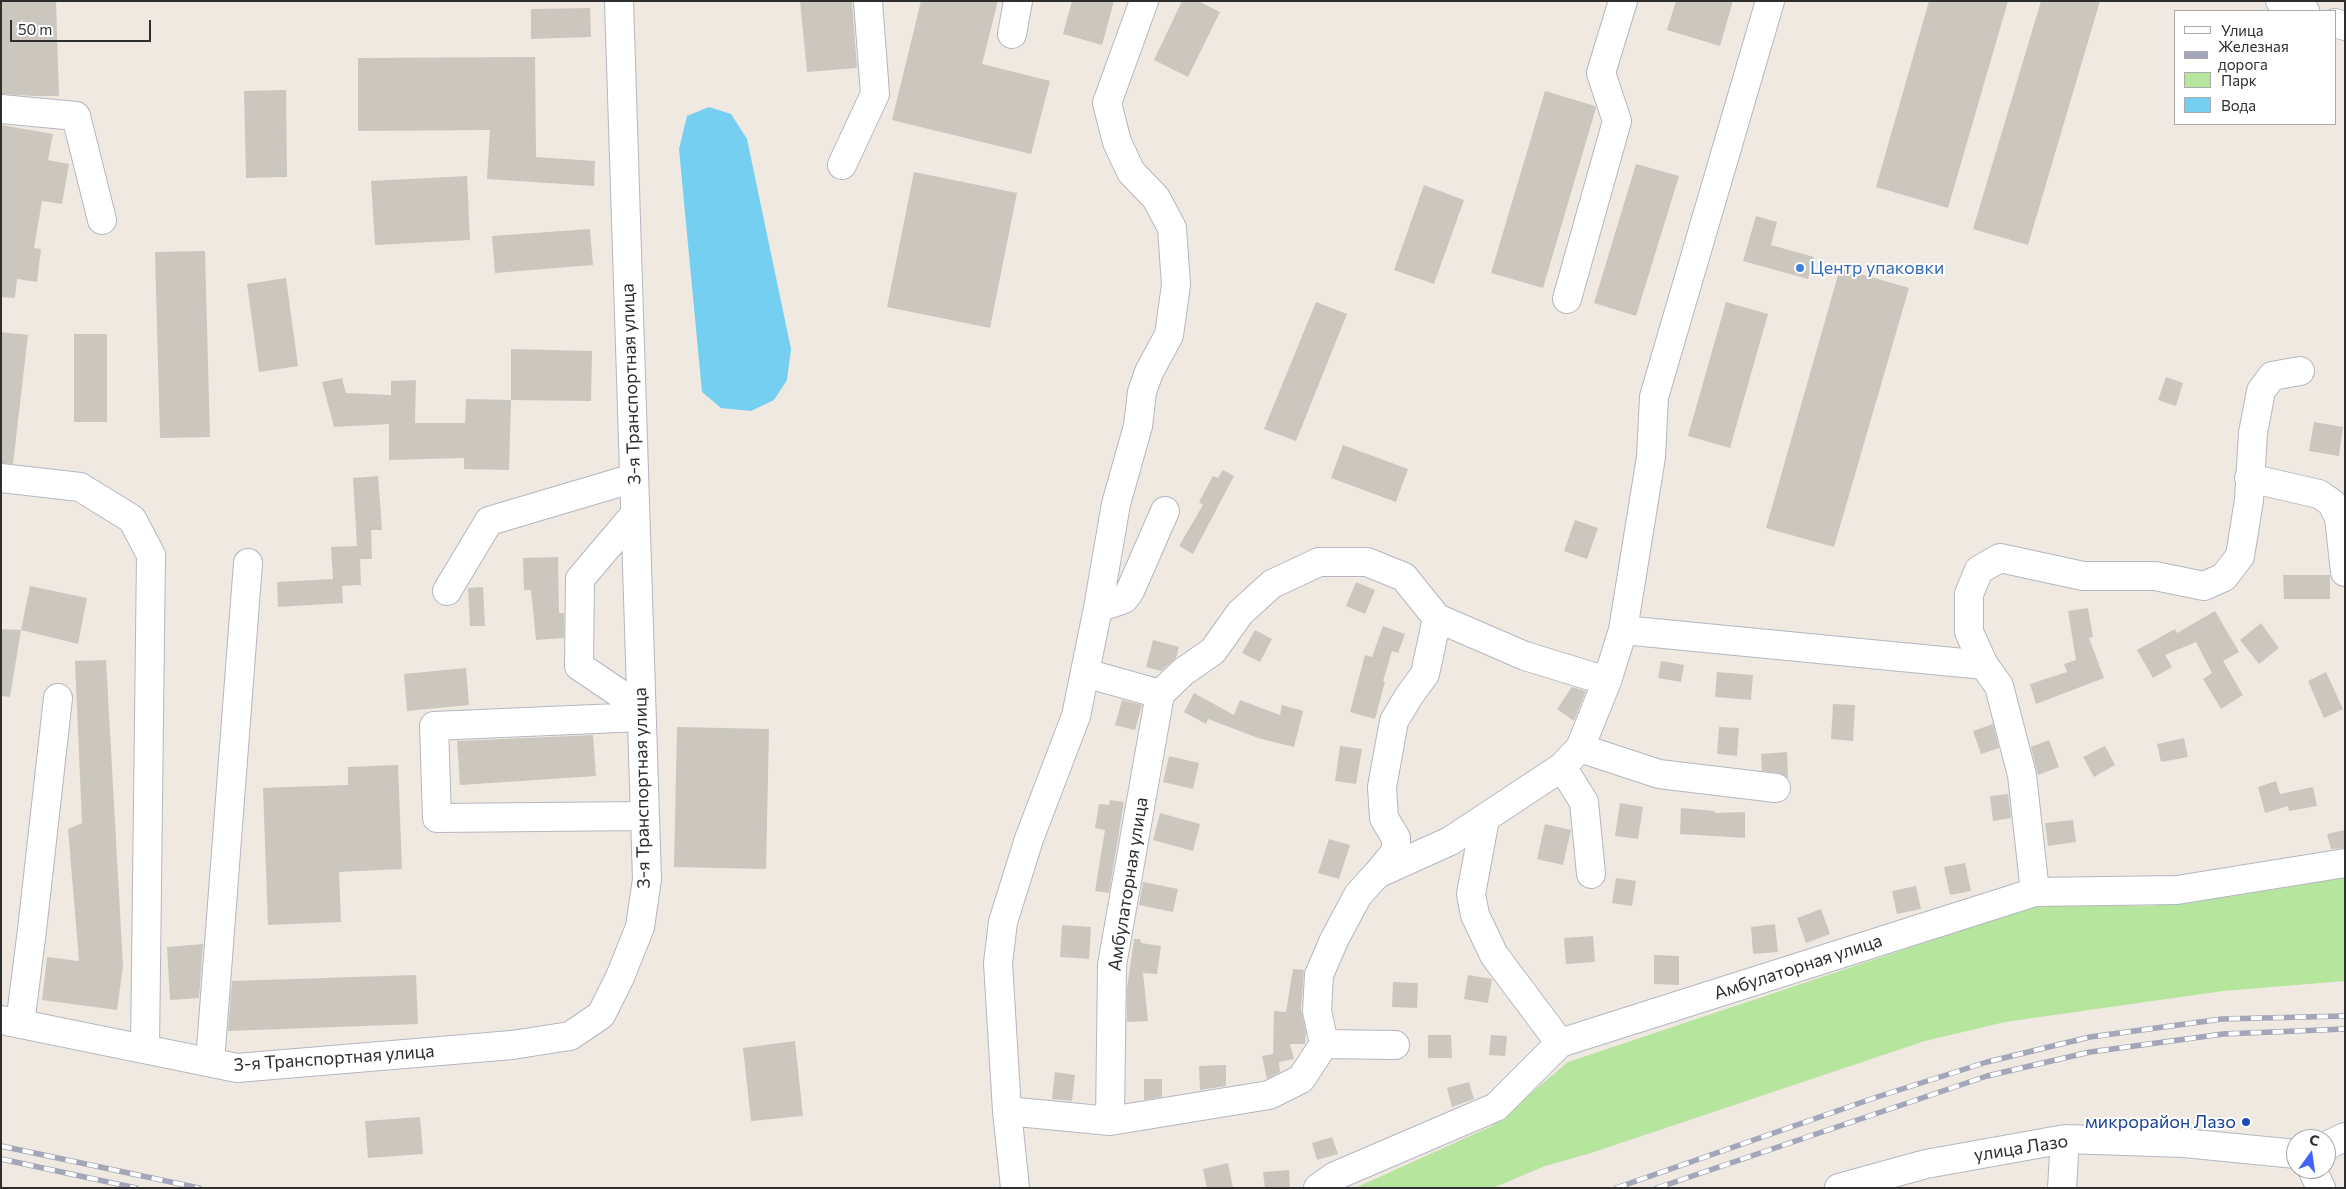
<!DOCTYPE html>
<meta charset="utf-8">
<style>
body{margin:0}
#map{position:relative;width:2346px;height:1189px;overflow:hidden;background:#efe9e1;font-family:Commissioner,sans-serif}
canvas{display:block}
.frame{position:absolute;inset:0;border:2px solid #2e2e2e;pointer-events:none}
.legend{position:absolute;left:2174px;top:10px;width:162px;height:115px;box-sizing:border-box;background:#fff;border:1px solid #ababab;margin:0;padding:6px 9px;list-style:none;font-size:15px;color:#2e2e2e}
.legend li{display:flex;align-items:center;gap:10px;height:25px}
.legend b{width:25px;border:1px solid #ababab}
.north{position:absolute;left:2286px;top:1129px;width:50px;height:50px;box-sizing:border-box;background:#fff;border:1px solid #ababab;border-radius:50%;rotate:14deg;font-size:14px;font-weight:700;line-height:20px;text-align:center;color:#2e2e2e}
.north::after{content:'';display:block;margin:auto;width:18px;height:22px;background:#4264fb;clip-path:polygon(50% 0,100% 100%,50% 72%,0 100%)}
.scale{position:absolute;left:10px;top:20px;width:141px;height:22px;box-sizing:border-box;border:2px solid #2e2e2e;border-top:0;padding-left:6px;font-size:15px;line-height:18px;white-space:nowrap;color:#2e2e2e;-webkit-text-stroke:4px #fff;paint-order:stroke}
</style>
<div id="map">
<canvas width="2346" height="1189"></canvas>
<div class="frame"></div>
<ul class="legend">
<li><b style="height:6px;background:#fff"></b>Улица</li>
<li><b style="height:6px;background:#a3a6b8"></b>Железная дорога</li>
<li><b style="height:14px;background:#b6e59e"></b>Парк</li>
<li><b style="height:14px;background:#75cff0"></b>Вода</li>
</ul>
<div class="north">С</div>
<div class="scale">50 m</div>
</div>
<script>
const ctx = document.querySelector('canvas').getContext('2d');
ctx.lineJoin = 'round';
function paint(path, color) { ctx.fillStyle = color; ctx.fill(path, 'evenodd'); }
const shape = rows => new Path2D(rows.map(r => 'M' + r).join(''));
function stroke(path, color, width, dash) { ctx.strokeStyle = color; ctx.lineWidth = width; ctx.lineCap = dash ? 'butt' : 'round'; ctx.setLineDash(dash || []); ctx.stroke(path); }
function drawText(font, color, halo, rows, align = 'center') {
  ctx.font = font + ' Commissioner,sans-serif'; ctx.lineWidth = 4; ctx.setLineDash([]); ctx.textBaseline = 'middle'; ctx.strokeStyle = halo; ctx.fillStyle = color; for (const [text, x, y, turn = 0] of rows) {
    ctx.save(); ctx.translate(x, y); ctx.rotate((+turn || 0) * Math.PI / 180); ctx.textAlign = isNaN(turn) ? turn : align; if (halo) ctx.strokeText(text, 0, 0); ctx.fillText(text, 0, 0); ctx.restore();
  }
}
const green = shape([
 [2345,876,2345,981,2223,991,2005,1022,1925,1041,1591,1153,1545,1166,1493,1188,1355,1188,1492,1126,1568,1062,2037,905,2151,906]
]);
const water = shape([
 [709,107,731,114,747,139,791,349,787,380,774,400,751,411,721,408,702,392,679,149,687,116]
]);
const building = shape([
 [1,1,56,1,59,96,34,96,1,94],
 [800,1,852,1,857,68,807,72],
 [921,1,998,1,982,64,1050,81,1031,154,892,120],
 [1072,1,1114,1,1102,45,1063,34],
 [1182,1,1198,1,1220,12,1188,77,1154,60],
 [1676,1,1733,1,1720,46,1667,30],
 [1929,1,2008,1,1948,208,1876,187],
 [2041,1,2100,1,2028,245,1973,229],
 [590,8,591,37,531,39,531,9],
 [535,57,536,157,595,161,594,186,487,179,490,130,358,131,358,58],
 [286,90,287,177,246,178,244,91],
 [1545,91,1595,106,1596,108,1543,288,1491,273],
 [1,125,53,134,48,160,69,164,62,204,42,201,34,248,41,249,37,282,17,279,15,298,1,297],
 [1636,164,1679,176,1636,316,1594,303],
 [914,172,1017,193,990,328,887,307],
 [467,176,470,240,375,245,371,181],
 [1424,185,1464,200,1434,284,1394,270],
 [1756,216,1777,222,1771,245,1814,257,1808,279,1743,261],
 [590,229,593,265,495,273,492,236],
 [205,251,210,437,160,438,155,252],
 [1840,268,1909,288,1834,547,1766,528],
 [286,278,298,366,259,372,247,284],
 [1316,302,1347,314,1296,441,1264,429],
 [1726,302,1768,314,1730,448,1688,436],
 [1,332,28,335,13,464,1,463],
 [74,334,107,334,107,422,74,422],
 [511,349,592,351,591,401,511,400],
 [2166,377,2183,383,2176,406,2158,400],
 [342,378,346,393,391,395,391,381,416,380,415,423,465,423,466,399,511,400,509,470,464,469,464,458,389,460,389,424,334,427,322,382],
 [2314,422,2343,427,2339,456,2309,451],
 [1343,445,1408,469,1396,502,1331,478],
 [1223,470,1234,476,1193,554,1179,546,1203,505,1199,502,1213,476,1218,478],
 [378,476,382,530,371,530,372,559,360,559,361,585,342,586,343,603,278,607,277,582,333,579,331,547,357,546,353,478],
 [1575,520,1598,528,1587,559,1564,551],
 [558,557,559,613,564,613,564,638,536,640,531,590,524,590,523,558],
 [2283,575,2330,575,2330,599,2284,599],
 [1356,582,1375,590,1365,614,1346,606],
 [30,586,87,598,78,644,21,630],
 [483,587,485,626,470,626,468,588],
 [2088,608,2093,637,2089,638,2104,678,2036,704,2030,684,2067,672,2064,664,2076,660,2068,611],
 [2215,611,2239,652,2223,661,2243,695,2221,709,2203,679,2212,673,2196,642,2165,655,2172,667,2153,678,2137,650,2175,629,2177,633],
 [2261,623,2279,648,2259,664,2240,640],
 [1383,626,1405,634,1398,653,1392,651,1383,681,1385,682,1375,719,1350,712,1365,655,1372,657],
 [1,629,21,630,10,697,1,696],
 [1255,630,1272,639,1260,662,1242,653],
 [1153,640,1179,647,1176,658,1161,671,1146,667],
 [106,660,123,966,117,1010,42,1000,47,957,79,961,68,829,82,823,75,661],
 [1661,661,1684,665,1681,682,1658,678],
 [466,668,469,705,407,711,404,674],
 [1717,672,1753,675,1751,700,1715,697],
 [2326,672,2343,709,2324,718,2308,681],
 [1572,687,1586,691,1574,721,1557,709],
 [1194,693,1234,715,1240,700,1280,715,1282,705,1303,711,1294,747,1258,738,1208,719,1206,724,1184,712],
 [1122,700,1142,705,1135,730,1115,725],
 [1833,704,1855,705,1853,741,1831,739],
 [1993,724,1999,748,1981,754,1973,731],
 [677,727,769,729,766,869,674,867],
 [1719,727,1739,728,1737,756,1717,754],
 [593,735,596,776,460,785,457,741],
 [2184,738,2188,757,2161,762,2157,744],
 [2049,740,2059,767,2038,775,2031,747],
 [1340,746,1362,749,1356,784,1335,781],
 [2105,746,2115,765,2094,777,2083,757],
 [1787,752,1788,778,1778,773,1762,771,1761,754],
 [1169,756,1199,763,1193,789,1163,782],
 [398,765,402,869,339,872,341,922,268,925,263,788,348,785,348,767],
 [2276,781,2280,794,2313,787,2317,806,2289,811,2288,806,2265,813,2258,787],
 [2008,794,2011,818,1993,821,1990,796],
 [1110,800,1124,802,1109,893,1095,891,1105,830,1095,828,1099,804,1109,805],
 [1620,803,1643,807,1638,839,1615,836],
 [1681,808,1715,811,1715,813,1745,812,1745,838,1680,834],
 [1160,813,1200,824,1193,851,1153,840],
 [2073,820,2076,842,2048,846,2045,823],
 [1545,824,1571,830,1563,865,1537,859],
 [2345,830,2345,848,2331,849,2327,834],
 [1329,839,1350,845,1339,879,1318,873],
 [1965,863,1971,891,1950,895,1944,867],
 [1616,878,1636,881,1632,906,1612,903],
 [1143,882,1178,889,1173,912,1139,905],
 [1916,886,1921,909,1897,914,1892,891],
 [1821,909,1830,934,1806,943,1797,918],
 [1775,924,1778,952,1753,954,1751,927],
 [1062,925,1091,927,1089,959,1060,957],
 [1593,936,1595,962,1566,964,1564,938],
 [1134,939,1140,939,1141,943,1161,946,1157,974,1143,973,1148,1021,1127,1022,1127,988],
 [203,944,199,998,170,1000,167,947],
 [1654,955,1679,956,1679,985,1654,984],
 [1293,969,1304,970,1301,1010,1306,1032,1305,1044,1290,1044,1294,1059,1279,1062,1280,1072,1267,1079,1262,1056,1273,1054,1274,1011,1286,1012],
 [416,975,418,1024,228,1031,232,981],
 [1468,975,1492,979,1488,1003,1464,999],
 [1393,982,1418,983,1417,1008,1392,1007],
 [1428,1035,1451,1035,1452,1058,1428,1058],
 [1491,1035,1507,1036,1505,1056,1489,1055],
 [795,1041,803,1116,751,1121,743,1048],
 [1226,1065,1226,1086,1200,1090,1199,1066],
 [1055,1072,1075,1075,1072,1101,1052,1099],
 [1144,1079,1162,1079,1162,1097,1144,1100],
 [1469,1082,1474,1099,1452,1107,1447,1088],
 [420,1117,423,1154,368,1158,365,1121],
 [1332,1137,1338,1154,1317,1160,1312,1143],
 [1228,1163,1233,1188,1207,1188,1203,1169],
 [1289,1170,1290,1188,1265,1188,1263,1172]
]);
const minor = shape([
 [2280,1,2305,11],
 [2335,23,2345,26],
 [1012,34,1018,1],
 [1,109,76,116,102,220],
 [842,165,875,94,868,1],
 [1567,299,1617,121,1601,73,1623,1],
 [1,478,80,487,132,519,151,555,145,1049],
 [2249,478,2319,494,2332,503,2339,518,2345,572],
 [635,514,580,579,579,666,641,708],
 [447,591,489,521,634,478],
 [1098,608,1116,504,1138,426,1142,392,1149,372,1169,335,1176,285,1172,228,1156,198,1131,172,1117,142,1107,103,1144,1],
 [1623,630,1984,665,1969,632,1969,594,1979,570,2000,558,2083,576,2155,576,2204,586,2224,577,2240,556,2249,500,2253,433,2261,391,2272,376,2300,371],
 [1984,665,1999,686,2022,775,2035,892],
 [1085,673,1160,694],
 [1607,681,1580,748,1562,767,1450,841,1377,874,1358,895,1334,940,1319,975,1317,1011,1324,1044,1301,1079,1269,1095,1110,1121,1112,965,1160,694,1183,672,1213,651,1240,613,1272,584,1319,562,1367,562,1404,577,1437,618,1525,656,1607,681,1623,630,1651,457,1654,397,1770,1],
 [641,717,434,726,437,818,645,816],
 [1580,748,1659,774,1776,788],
 [1562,767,1584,802,1591,874],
 [1485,819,1471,894,1475,915,1494,955,1560,1043],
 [1378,873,1396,851,1396,838,1384,818,1382,787,1394,721,1409,696,1425,674,1437,618],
 [1,1020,237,1068,512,1045,570,1036,601,1015,620,977,640,927,647,879,619,1],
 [20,1024,32,930,58,698],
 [1324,1044,1395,1045],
 [210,1062,248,563],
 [1007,1111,1110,1121],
 [2326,1146,2345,1137],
 [2312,1169,2321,1188],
 [1015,1188,1007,1111,998,963,1003,922,1029,839,1076,716,1098,608,1124,599,1130,591,1165,511],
 [1318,1188,1335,1176,1496,1107,1560,1043,2035,892,2177,890,2345,863],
 [1839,1188,1926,1164,2065,1139,2184,1143,2296,1154],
 [2062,1188,2065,1139]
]);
const rail = shape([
 [1,1146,199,1188],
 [1,1159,136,1188],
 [1616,1188,1877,1097,1987,1062,2090,1037,2222,1019,2345,1016],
 [1657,1188,1987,1076,2090,1052,2223,1034,2345,1029]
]);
const markers = [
 [1800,268,5,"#3f7fe0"],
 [2246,1122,5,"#1a4fb4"]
];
const shopNames = [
 ["Центр упаковки",1810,268]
];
const streetNames = [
 ["3-я Транспортная улица",631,384,-92],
 ["3-я Транспортная улица",642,788,-91],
 ["Амбулаторная улица",1128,884,-81],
 ["Амбулаторная улица",1798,967,-18],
 ["3-я Транспортная улица",334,1058,-4],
 ["улица Лазо",2021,1148,-9]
];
const transitNames = [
 ["микрорайон Лазо",2236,1122]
];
paint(green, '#b6e59e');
paint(water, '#75cff0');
paint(building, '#cbc7bf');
stroke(minor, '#b4b7c1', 30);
stroke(minor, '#fff', 28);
stroke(rail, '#a3a6b8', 5.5);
stroke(rail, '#fff', 4, [11]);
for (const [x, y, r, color] of markers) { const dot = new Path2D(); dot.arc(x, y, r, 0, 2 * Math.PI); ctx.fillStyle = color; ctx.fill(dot); stroke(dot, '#fff', 2); }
drawText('18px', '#366cbe', '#fff', shopNames, 'left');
drawText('18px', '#2e2e2e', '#fff', streetNames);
drawText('18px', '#164399', '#fff', transitNames, 'right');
</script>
